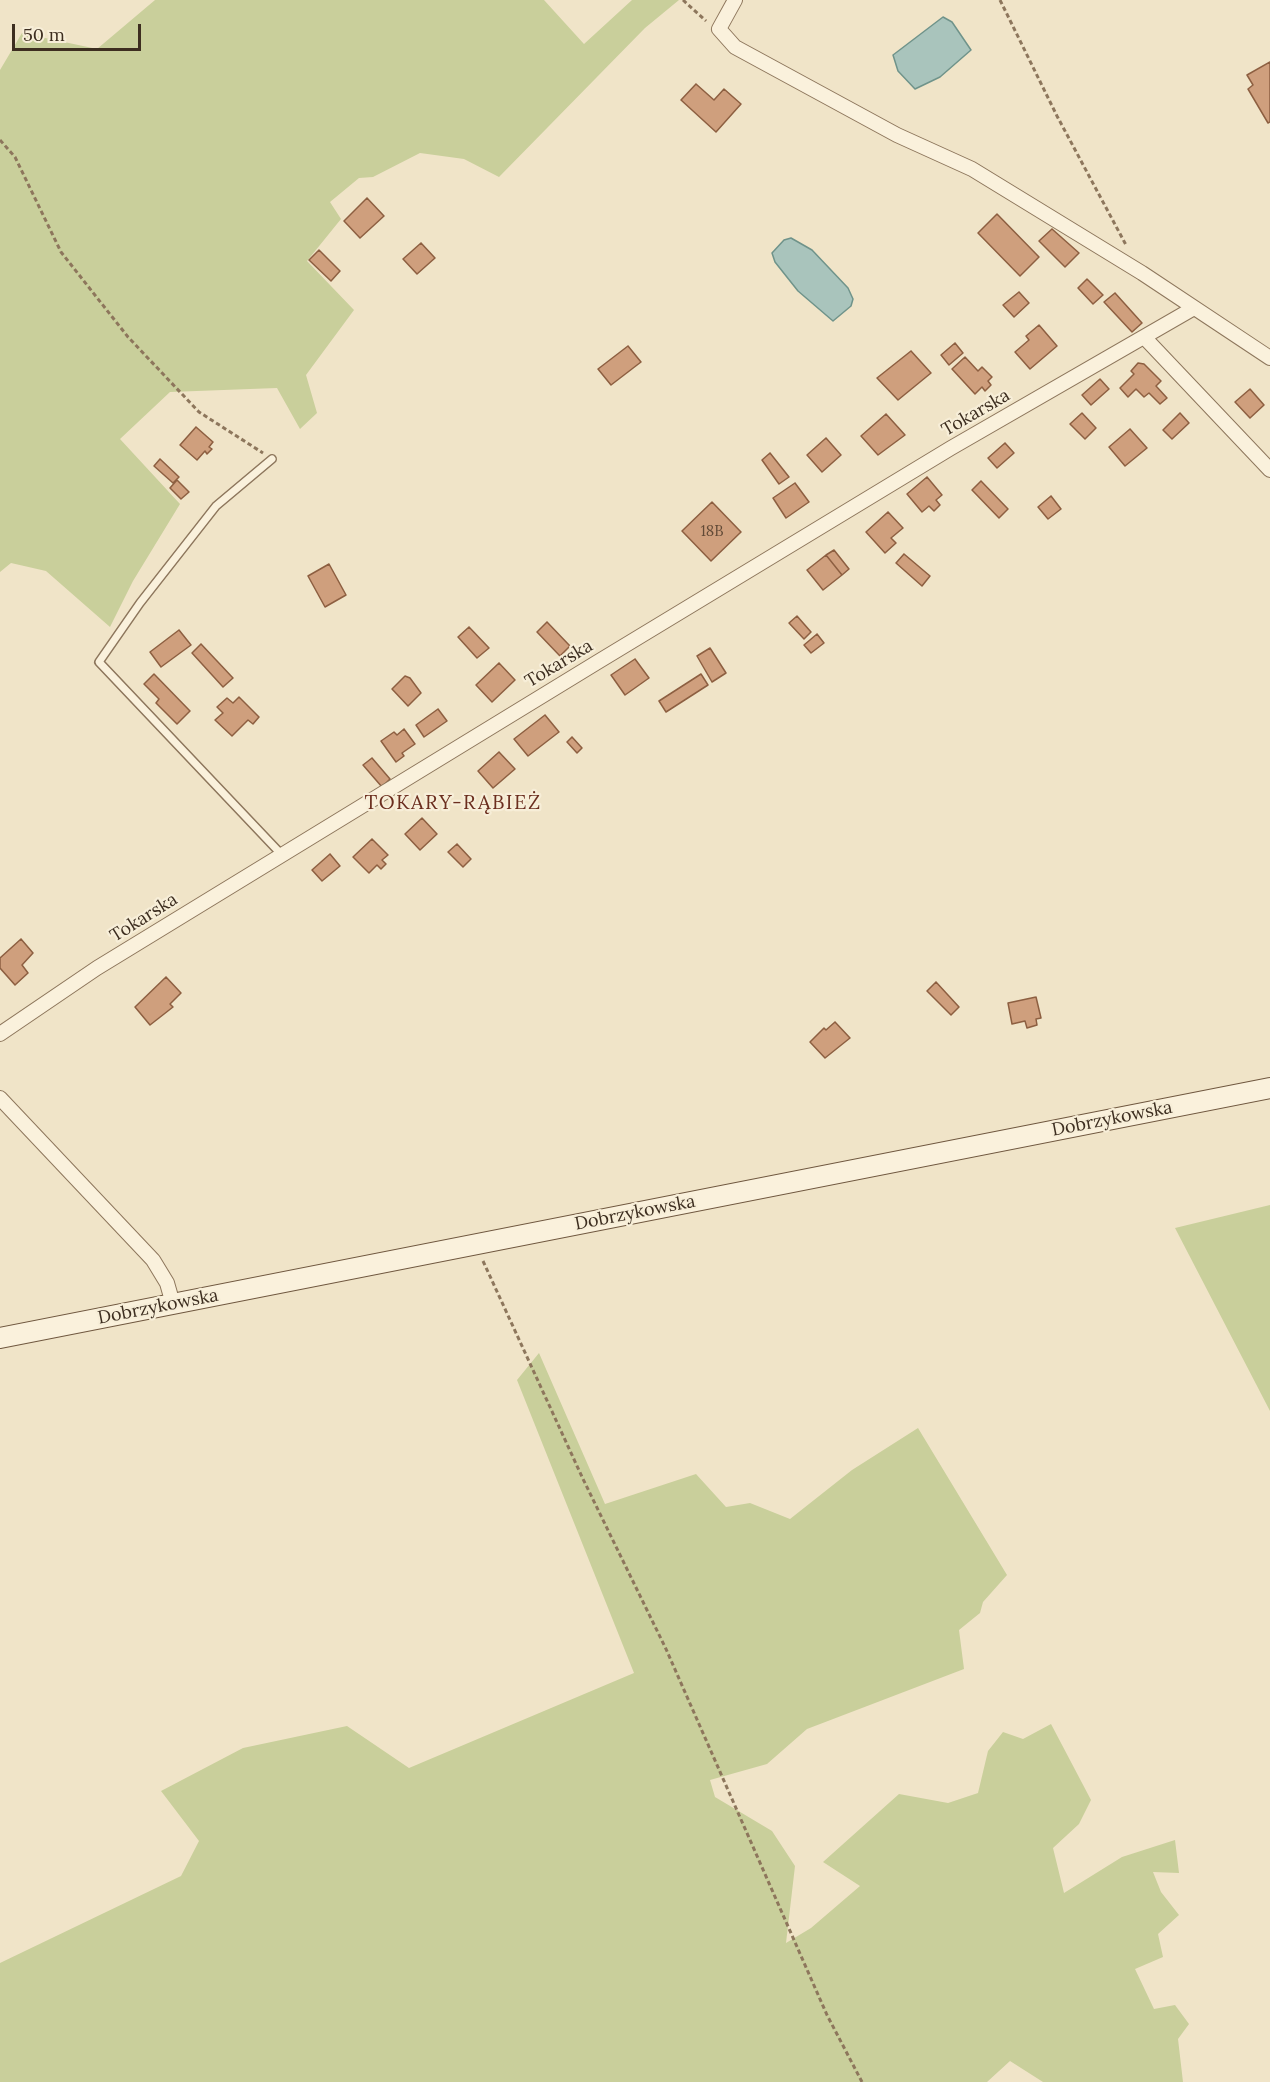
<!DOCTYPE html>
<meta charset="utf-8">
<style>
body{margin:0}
#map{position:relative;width:1270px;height:2082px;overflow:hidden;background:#f0e4c8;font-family:Lora,serif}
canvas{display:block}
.scale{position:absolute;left:12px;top:24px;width:129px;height:27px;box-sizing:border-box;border:3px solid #3d2e20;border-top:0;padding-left:8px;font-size:18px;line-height:21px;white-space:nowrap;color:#3d2e20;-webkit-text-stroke:4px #f7eed8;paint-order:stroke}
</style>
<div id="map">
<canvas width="1270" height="2082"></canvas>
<div class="scale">50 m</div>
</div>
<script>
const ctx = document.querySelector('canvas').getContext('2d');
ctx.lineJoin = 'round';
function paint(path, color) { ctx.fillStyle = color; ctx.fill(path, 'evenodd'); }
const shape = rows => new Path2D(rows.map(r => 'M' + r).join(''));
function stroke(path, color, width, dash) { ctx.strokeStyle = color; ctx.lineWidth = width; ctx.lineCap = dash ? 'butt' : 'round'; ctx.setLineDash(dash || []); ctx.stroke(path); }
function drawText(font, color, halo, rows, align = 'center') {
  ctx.font = font + ' Lora,serif'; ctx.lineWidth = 4.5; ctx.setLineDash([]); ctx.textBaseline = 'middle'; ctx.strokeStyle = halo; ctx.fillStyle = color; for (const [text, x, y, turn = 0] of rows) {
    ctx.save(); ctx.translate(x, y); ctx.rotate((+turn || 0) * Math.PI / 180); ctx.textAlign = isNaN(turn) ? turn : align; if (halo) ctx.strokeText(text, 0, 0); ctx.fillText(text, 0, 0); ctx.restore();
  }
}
const green = shape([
 [155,0,544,0,584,44,632,0,679,0,645,28,499,177,464,159,420,153,373,177,359,178,330,202,341,219,307,261,354,310,306,375,317,413,300,429,277,388,170,392,120,439,180,504,133,581,110,627,46,571,11,563,0,572,0,70,22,33,97,49],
 [1270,1205,1270,1411,1175,1228],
 [539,1353,605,1504,696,1474,726,1507,750,1503,790,1519,852,1470,918,1428,1007,1575,983,1602,980,1613,959,1630,964,1669,807,1729,767,1764,710,1780,715,1797,772,1831,795,1866,786,1943,811,1928,860,1886,823,1862,899,1794,948,1803,978,1793,988,1751,1003,1732,1023,1739,1051,1724,1091,1800,1079,1824,1053,1848,1064,1893,1122,1857,1175,1840,1179,1873,1153,1872,1161,1892,1179,1915,1158,1934,1163,1957,1135,1969,1154,2009,1175,2005,1189,2024,1178,2039,1183,2082,1043,2082,1010,2061,987,2082,0,2082,0,1963,181,1876,199,1841,161,1791,243,1748,347,1726,409,1768,634,1673,517,1380]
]);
const water = shape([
 [943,17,952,22,971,50,940,77,915,89,898,71,893,55,943,17],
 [791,238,812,250,848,288,853,299,851,306,833,321,798,291,775,262,772,253,784,240,791,238]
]);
const building = shape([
 [1270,62,1270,122,1268,123,1248,89,1253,85,1247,75,1270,62],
 [696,84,714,100,724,89,741,104,716,132,681,100,696,84],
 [367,198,384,216,360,238,344,221,367,198],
 [997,214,1039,257,1020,276,978,233,997,214],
 [1052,229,1079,253,1065,267,1039,241,1052,229],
 [421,243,435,258,417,274,403,259,421,243],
 [319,250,340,271,331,281,309,260,319,250],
 [1087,279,1103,295,1093,304,1078,288,1087,279],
 [1019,292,1029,303,1014,317,1003,305,1019,292],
 [1115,293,1142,323,1132,332,1104,302,1115,293],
 [1039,325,1057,346,1030,369,1015,352,1029,340,1026,336,1039,325],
 [955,343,963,353,949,365,941,355,955,343],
 [628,346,641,362,611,385,598,369,628,346],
 [911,351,931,373,898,400,877,378,911,351],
 [965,357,978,371,982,367,992,377,988,381,991,385,985,391,982,387,975,394,952,369,965,357],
 [1138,363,1144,364,1161,381,1156,386,1167,398,1160,404,1149,393,1144,397,1136,389,1128,397,1120,388,1134,374,1131,371,1138,363],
 [1100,379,1109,389,1091,405,1082,395,1100,379],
 [1250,389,1264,405,1250,418,1235,402,1250,389],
 [1082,413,1096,428,1085,439,1070,424,1082,413],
 [1180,413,1189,423,1172,439,1163,430,1180,413],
 [886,414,905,435,878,455,861,436,886,414],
 [196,427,213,442,209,447,212,449,207,454,205,451,197,460,180,445,196,427],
 [1130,429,1147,448,1125,466,1109,447,1130,429],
 [826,438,841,455,822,472,807,455,826,438],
 [1005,443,1014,453,997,468,988,458,1005,443],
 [770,453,789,477,779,484,762,460,770,453],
 [160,459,179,477,173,483,154,466,160,459],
 [927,477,942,495,936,500,940,505,934,511,929,506,922,512,907,494,927,477],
 [177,480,189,492,181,499,170,488,177,480],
 [981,481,1008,509,999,518,972,490,981,481],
 [795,483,809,502,786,518,773,498,795,483],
 [1051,496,1061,509,1048,519,1038,507,1051,496],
 [712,502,741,532,711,561,682,531,712,502],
 [888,512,903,528,891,538,896,543,885,553,866,532,888,512],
 [834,550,849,569,842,575,826,555,834,550],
 [904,554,930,576,922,586,896,563,904,554],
 [826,555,842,575,823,590,807,570,826,555],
 [329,564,346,595,325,607,308,576,329,564],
 [797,616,811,632,804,639,789,623,797,616],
 [547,622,570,646,560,656,537,632,547,622],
 [469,627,489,648,477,658,458,637,469,627],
 [179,630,191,645,161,667,150,652,179,630],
 [817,634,824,643,811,653,804,645,817,634],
 [201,644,233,678,223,687,192,653,201,644],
 [710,648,726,673,712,682,697,656,710,648],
 [635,659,649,678,625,695,611,675,635,659],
 [499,663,515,680,492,702,476,685,499,663],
 [154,674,190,711,177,724,156,703,159,699,144,684,154,674],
 [701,674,708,685,666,712,659,701,701,674],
 [405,676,410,678,421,693,408,706,392,689,405,676],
 [239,697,259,717,253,724,248,720,232,736,215,720,223,713,217,707,227,698,233,703,239,697],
 [438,709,447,721,424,737,416,725,438,709],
 [545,715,559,732,528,756,514,739,545,715],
 [404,729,415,744,402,753,404,756,396,762,381,741,394,732,397,735,404,729],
 [572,737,582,748,577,753,567,742,572,737],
 [499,752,515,769,493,788,478,771,499,752],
 [372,758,390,779,382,787,363,765,372,758],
 [422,818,437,834,420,850,405,834,422,818],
 [372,839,388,855,382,860,386,864,381,869,377,865,369,873,353,857,372,839],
 [457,844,471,859,463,867,448,852,457,844],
 [330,854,340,866,322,881,312,870,330,854],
 [21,939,33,953,22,965,28,973,15,985,0,968,0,958,21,939],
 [166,977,181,993,170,1004,173,1007,150,1025,135,1007,166,977],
 [936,982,959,1007,951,1015,927,991,936,982],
 [1036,997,1041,1018,1036,1019,1037,1025,1027,1028,1025,1021,1012,1024,1008,1003,1036,997],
 [835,1022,850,1038,825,1058,810,1042,824,1028,826,1030,835,1022]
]);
const path = shape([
 [683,0,706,21],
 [1000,0,1057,116,1126,245],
 [0,140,15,157,61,252,128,337,199,412,263,453],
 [483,1261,583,1479,666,1649,827,2015,862,2082]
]);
const lane = shape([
 [272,459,216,506,140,603,99,662,282,855]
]);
const street = shape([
 [735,0,719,29,735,47,897,135,972,169,1142,273,1270,358],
 [1144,337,1270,470],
 [0,1034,97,968,596,663,951,448,1194,308],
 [0,1098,153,1260,167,1283,173,1304]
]);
const secondary = shape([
 [0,1338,1270,1088]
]);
const numberNames = [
 ["18B",712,532]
];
const streetNames = [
 ["Tokarska",976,413,-30],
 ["Tokarska",559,664,-31],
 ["Tokarska",144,918,-32],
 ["Dobrzykowska",1112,1119,-11],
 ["Dobrzykowska",635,1213,-11],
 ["Dobrzykowska",158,1307,-11]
];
const neighbourhoodNames = [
 ["TOKARY-RĄBIEŻ",453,803]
];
paint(green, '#c9cf9b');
paint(water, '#a9c4bc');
stroke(water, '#6f938a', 1.5);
paint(building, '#cf9f7d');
stroke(building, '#8d5f41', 1.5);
stroke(lane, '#8d765c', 10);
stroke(street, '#8d765c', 16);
stroke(secondary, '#6f573f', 22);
stroke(path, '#8d765c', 3, [4.5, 3]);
stroke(lane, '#faf1dc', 7);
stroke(street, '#faf1dc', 14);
stroke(secondary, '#faf1dc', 20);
drawText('15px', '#624a37', null, numberNames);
drawText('18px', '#3d2e20', '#f7eed8', streetNames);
ctx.letterSpacing = '1.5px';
drawText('20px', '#6b2e1e', '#f7eed8', neighbourhoodNames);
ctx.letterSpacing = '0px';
</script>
